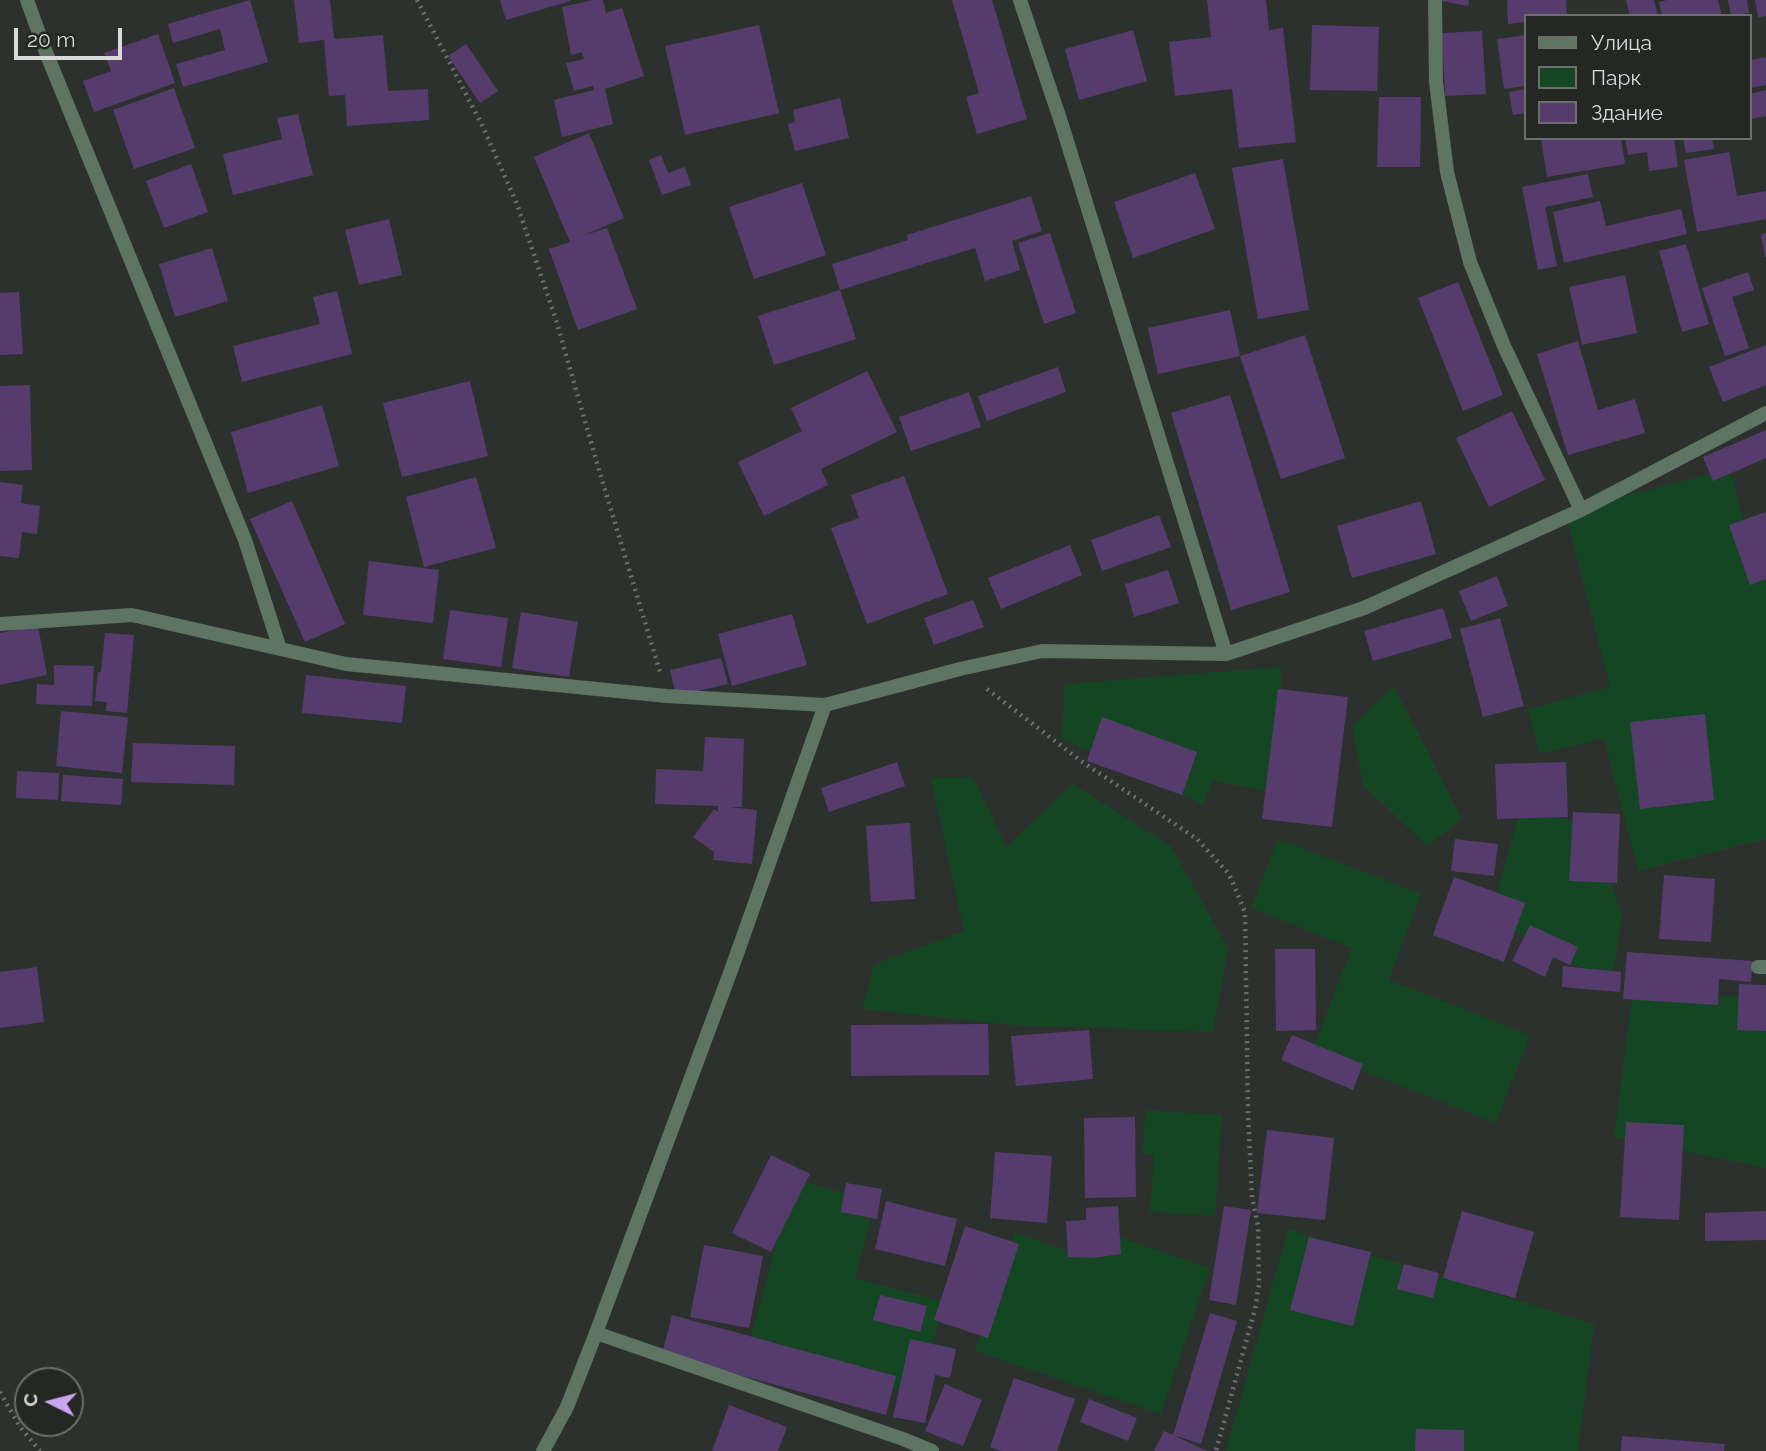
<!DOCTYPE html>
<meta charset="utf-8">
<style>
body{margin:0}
#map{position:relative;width:1766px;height:1451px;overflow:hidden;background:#2d312e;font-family:Raleway,sans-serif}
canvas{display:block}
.legend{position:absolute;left:1524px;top:14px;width:228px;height:126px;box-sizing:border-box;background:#242724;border:2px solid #6c6f6c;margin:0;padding:9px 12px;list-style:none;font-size:21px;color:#d8dbd9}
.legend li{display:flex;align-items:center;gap:14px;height:35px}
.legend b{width:35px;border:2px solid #6c6f6c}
.north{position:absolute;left:14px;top:1367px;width:70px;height:70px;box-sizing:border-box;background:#242724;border:2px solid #6c6f6c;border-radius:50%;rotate:276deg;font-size:19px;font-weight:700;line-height:28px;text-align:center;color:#d8dbd9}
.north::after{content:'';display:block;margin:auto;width:24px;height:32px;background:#c9a5ee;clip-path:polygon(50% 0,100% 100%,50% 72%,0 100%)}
.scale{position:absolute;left:14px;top:28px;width:108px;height:32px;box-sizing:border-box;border:4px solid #d8dbd9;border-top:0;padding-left:9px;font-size:21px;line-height:24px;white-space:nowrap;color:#d8dbd9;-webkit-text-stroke:5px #242724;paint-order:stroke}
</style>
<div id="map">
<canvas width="1766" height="1451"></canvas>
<ul class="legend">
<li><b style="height:9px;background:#5f7563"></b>Улица</li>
<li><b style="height:19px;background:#154624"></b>Парк</li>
<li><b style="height:19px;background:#553c6d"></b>Здание</li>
</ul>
<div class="north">С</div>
<div class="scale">20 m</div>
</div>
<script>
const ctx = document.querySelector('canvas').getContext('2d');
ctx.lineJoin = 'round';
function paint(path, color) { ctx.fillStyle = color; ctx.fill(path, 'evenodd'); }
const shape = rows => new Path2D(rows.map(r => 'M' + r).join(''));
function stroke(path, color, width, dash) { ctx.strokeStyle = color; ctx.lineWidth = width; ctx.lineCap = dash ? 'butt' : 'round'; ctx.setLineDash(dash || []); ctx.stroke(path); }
const green = shape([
 [1730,469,1758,582,1766,580,1766,839,1638,871,1604,738,1540,754,1528,709,1610,687,1565,511],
 [1281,667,1284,794,1212,781,1204,805,1061,738,1065,684],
 [1394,686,1462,819,1427,846,1363,785,1352,726],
 [973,777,1006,847,1073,784,1172,847,1228,949,1213,1032,1011,1025,862,1009,874,964,964,931,931,778],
 [1522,805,1592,827,1622,916,1612,980,1541,950,1491,913],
 [1278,839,1421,894,1389,980,1530,1035,1496,1123,1312,1051,1352,948,1251,908],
 [1634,986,1766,1000,1766,1168,1614,1137,1629,1019],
 [1146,1110,1222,1115,1215,1216,1150,1212,1154,1155,1142,1153],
 [793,1179,876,1202,855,1278,944,1302,919,1395,748,1349],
 [1288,1229,1594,1324,1578,1451,1226,1451],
 [1100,1231,1210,1268,1161,1414,975,1351,1015,1233,1090,1258]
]);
const building = shape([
 [250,0,268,62,183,87,176,64,225,50,220,29,173,43,168,24],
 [294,0,330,0,334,39,383,35,388,91,428,89,429,120,347,126,345,95,329,96,324,40,299,43],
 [500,0,570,0,570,1,506,20],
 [594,0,603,0,606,13,622,8,644,76,605,89,613,124,562,137,554,100,594,90,593,86,574,91,566,63,584,59,582,52,571,55,562,7],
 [952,0,992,0,1027,119,977,134,966,97,979,93],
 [1207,0,1266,0,1269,30,1283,28,1296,142,1239,148,1232,89,1175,96,1169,42,1211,37],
 [1442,0,1469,0,1468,6,1442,1],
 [1507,0,1566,0,1567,16,1526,16,1526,22,1508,24],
 [1626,0,1654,0,1658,16,1630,16],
 [1667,0,1718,0,1722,16,1662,16,1659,2],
 [1728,0,1747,0,1749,13,1731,16],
 [1755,0,1766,0,1766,16,1758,17],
 [759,25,779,113,685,135,665,46],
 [1312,25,1379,27,1377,91,1310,90],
 [1133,30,1147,81,1079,100,1065,49],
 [1482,31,1486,94,1445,96,1442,33],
 [158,34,175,83,94,112,83,81,111,71,104,53],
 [1526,35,1526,86,1504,89,1497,39],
 [466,44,498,91,480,103,448,56],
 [1766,57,1766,85,1750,88,1750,60],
 [174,88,195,148,134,169,113,110],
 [1526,89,1526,113,1513,115,1509,92],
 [1766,90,1766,116,1750,119,1750,94],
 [1379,97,1421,97,1420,167,1377,167],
 [840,98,849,138,795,151,788,124,795,122,793,110],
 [298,114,313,175,233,195,223,154,282,139,277,118],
 [589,133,624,218,582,236,607,228,637,309,578,330,549,249,570,242,534,157],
 [1541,138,1621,138,1625,164,1547,177],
 [1625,138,1674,138,1678,167,1649,171,1647,152,1628,155],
 [1683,138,1712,138,1714,149,1686,153],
 [1729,152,1737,196,1766,191,1766,219,1697,232,1684,160],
 [661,155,668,173,685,167,691,185,662,195,649,160],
 [1283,159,1309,310,1258,319,1232,168],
 [191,164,208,212,164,228,146,181],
 [1195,173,1215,229,1133,258,1114,202],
 [1588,174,1593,197,1545,207,1557,266,1538,270,1522,187],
 [802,183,826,255,754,279,729,207],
 [1031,196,1042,231,1012,241,1020,270,985,281,975,248,840,290,856,339,774,365,758,316,840,290,832,264,908,240,907,235],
 [1600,201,1606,226,1681,209,1687,234,1564,263,1553,212],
 [389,219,402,275,359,285,345,230],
 [1050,233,1076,313,1044,324,1018,243],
 [1766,233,1766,257,1765,257,1761,234],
 [1686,244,1709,324,1682,332,1659,251],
 [212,248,228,301,175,317,159,264],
 [1748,272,1754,290,1732,297,1749,348,1725,356,1702,288],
 [1625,275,1637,333,1582,345,1569,287],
 [1458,282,1503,395,1463,411,1418,298],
 [337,291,352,354,242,382,233,346,320,324,313,297],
 [19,292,23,354,0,355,0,293],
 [1230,310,1240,356,1158,374,1148,328],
 [1305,335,1345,458,1281,479,1240,356],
 [1578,341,1598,410,1635,399,1645,433,1568,455,1537,354],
 [1766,345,1766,385,1723,402,1709,367],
 [1058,367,1066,392,987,421,978,396],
 [867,371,897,432,821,469,828,485,764,516,738,462,802,431,791,408],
 [470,381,488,456,402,477,383,403],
 [30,385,32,470,0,471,0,386],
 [969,392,981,427,911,451,899,417],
 [1230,395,1290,592,1231,610,1171,413],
 [322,405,339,466,248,493,231,432],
 [1512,411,1545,480,1489,507,1456,438],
 [1766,430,1766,458,1713,481,1703,457],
 [904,476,948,594,867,624,831,528,859,518,851,495],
 [476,477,496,548,424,567,406,497],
 [0,482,23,485,21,503,40,506,37,534,22,532,19,558,0,556],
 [292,501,345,624,305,642,250,519],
 [1421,501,1436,554,1352,578,1337,526],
 [1766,512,1766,579,1750,585,1729,525],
 [1159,515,1171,547,1102,571,1091,540],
 [1070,545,1082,575,1001,609,988,578],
 [369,561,439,570,433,623,363,615],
 [1168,570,1179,603,1134,617,1125,584],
 [1497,576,1508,606,1471,621,1459,591],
 [973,600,984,627,934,645,924,618],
 [1443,608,1452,638,1373,661,1364,631],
 [450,610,508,618,501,667,443,659],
 [521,612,578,622,569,677,512,668],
 [792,614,807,665,732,686,718,634],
 [1500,618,1524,706,1483,717,1460,629],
 [38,626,47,675,0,685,0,633],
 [105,633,134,635,127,713,106,711,107,702,95,701,98,672,101,672],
 [721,658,728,684,676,696,670,670],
 [54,665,94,666,92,706,36,704,37,684,54,685],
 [306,675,406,686,402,723,302,713],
 [1278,689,1348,697,1332,827,1262,819],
 [61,711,128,717,122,773,56,766],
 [1705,714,1714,800,1640,809,1630,722],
 [1102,717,1197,752,1182,795,1087,761],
 [705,737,744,739,742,807,729,807,757,810,752,864,713,860,714,852,693,837,714,809,718,812,718,806,655,804,656,769,703,771],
 [133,743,235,746,234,785,131,782],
 [897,762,905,786,829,812,821,788],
 [1566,762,1568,817,1497,819,1495,764],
 [17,771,59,773,58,800,16,798],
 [63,775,123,779,121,805,61,801],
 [1573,812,1620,814,1617,883,1569,881],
 [910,823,915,899,871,902,866,826],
 [1455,839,1498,844,1494,876,1451,871],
 [1664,875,1715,879,1711,942,1659,939],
 [1454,877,1525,903,1504,962,1433,935],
 [1530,925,1578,947,1570,965,1553,957,1545,977,1512,961],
 [1275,949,1315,949,1316,1030,1276,1031],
 [1627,952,1753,961,1751,982,1719,979,1718,1005,1623,999],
 [1563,966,1621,972,1620,992,1562,987],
 [37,967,44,1022,0,1028,0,972],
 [1739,984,1766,985,1766,1031,1737,1030],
 [988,1024,989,1075,851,1076,851,1025],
 [1089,1030,1093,1079,1016,1086,1011,1036],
 [1292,1035,1363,1064,1353,1090,1281,1060],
 [1135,1117,1136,1197,1085,1198,1084,1118],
 [1626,1122,1684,1125,1679,1220,1620,1217],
 [1267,1130,1334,1138,1325,1220,1257,1213],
 [995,1152,1052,1156,1047,1223,990,1218],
 [771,1155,810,1174,771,1252,732,1233],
 [846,1183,882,1189,877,1219,841,1212],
 [886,1201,957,1219,945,1266,875,1249],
 [1118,1206,1121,1254,1091,1258,1068,1257,1066,1221,1086,1220,1086,1208],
 [1224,1206,1251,1210,1236,1305,1209,1300],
 [1462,1211,1534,1232,1515,1298,1443,1278],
 [1766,1211,1766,1240,1705,1241,1705,1213],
 [965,1226,1019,1244,988,1338,934,1320],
 [1309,1237,1371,1252,1353,1326,1290,1310],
 [704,1245,763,1256,749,1328,690,1317],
 [1404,1264,1439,1273,1433,1298,1397,1289],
 [880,1295,927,1306,920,1332,873,1320],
 [1210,1313,1237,1321,1201,1444,1173,1435],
 [672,1315,896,1376,886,1415,662,1354],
 [910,1339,956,1349,950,1378,935,1375,925,1423,893,1417],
 [1014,1378,1075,1399,1057,1451,1001,1451,990,1447],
 [945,1384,982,1400,963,1446,925,1431],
 [1089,1399,1137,1418,1128,1441,1080,1422],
 [729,1405,787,1427,778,1451,712,1451],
 [1416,1429,1464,1430,1464,1451,1415,1451],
 [1164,1431,1171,1434,1207,1451,1154,1451],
 [1622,1436,1725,1444,1724,1451,1621,1451]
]);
const path = shape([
 [417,0,482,125,517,204,556,320,599,470,660,672],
 [987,689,1081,761,1197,839,1229,874,1245,912,1248,1113,1252,1197,1258,1226,1259,1285,1255,1309,1216,1451],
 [0,1392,20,1427,40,1451]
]);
const service = shape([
 [1758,967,1766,967],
 [596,1333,903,1439,932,1451]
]);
const minor = shape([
 [27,0,45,50,245,540,280,649],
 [1020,0,1062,125,1226,654],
 [1435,0,1436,82,1447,172,1470,262,1504,346,1581,510],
 [0,624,132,615,346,664,667,696,825,705],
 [543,1451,567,1407,596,1333,733,965,825,705,960,669,1042,651,1226,654,1364,608,1581,510,1766,413]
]);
paint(green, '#154624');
paint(building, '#553c6d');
stroke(path, '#6e716f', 4.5, [2, 5]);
stroke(service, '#5f7563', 14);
stroke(minor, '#5f7563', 14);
</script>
